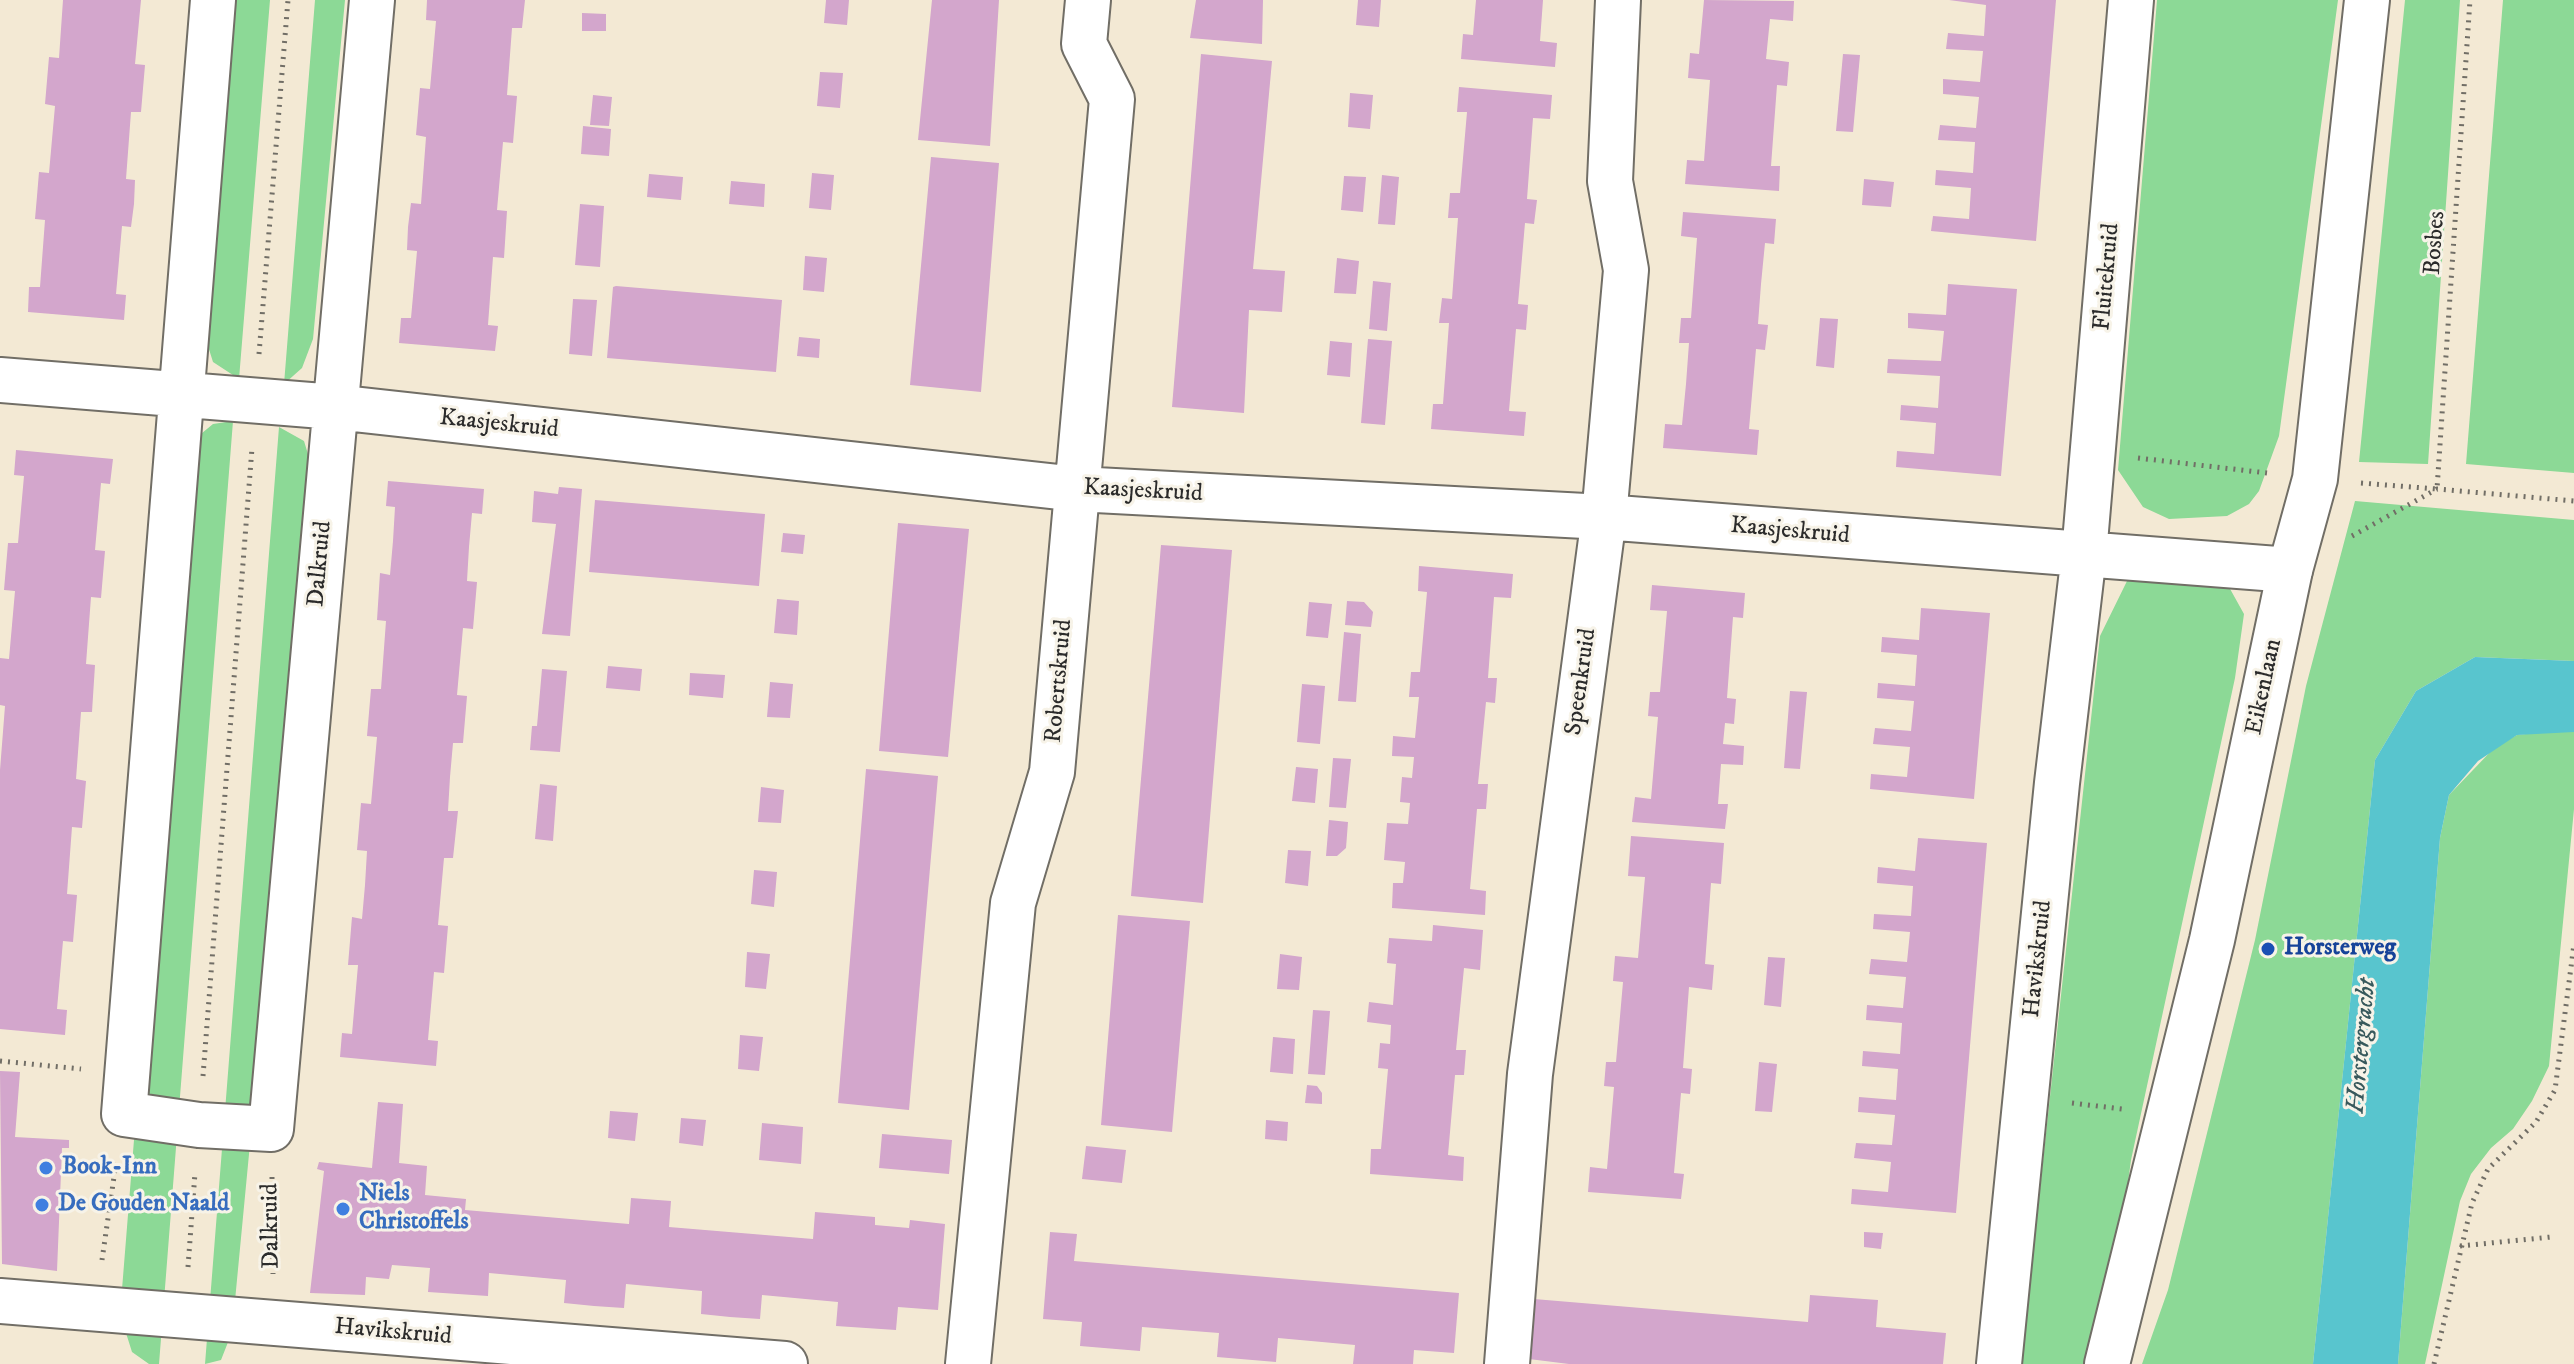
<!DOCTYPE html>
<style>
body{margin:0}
canvas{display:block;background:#f3e9d4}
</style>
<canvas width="2574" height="1364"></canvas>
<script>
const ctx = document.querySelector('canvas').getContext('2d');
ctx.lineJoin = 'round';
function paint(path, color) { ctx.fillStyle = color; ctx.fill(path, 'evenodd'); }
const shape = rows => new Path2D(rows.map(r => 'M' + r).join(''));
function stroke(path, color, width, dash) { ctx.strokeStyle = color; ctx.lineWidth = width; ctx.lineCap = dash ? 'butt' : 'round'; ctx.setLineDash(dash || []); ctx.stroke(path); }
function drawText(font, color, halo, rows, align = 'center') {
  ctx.font = font + ' "IM FELL DW Pica",serif'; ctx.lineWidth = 6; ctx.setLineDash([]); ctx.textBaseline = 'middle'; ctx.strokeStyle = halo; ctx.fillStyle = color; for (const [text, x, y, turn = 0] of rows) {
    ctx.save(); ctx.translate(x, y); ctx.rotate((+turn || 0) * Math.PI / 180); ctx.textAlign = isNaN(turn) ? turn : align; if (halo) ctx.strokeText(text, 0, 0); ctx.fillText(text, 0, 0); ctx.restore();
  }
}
const green = shape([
 [227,0,270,0,239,379,213,362,201,324],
 [315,0,345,0,313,339,302,368,284,384],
 [2157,0,2338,0,2279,436,2259,491,2249,504,2227,516,2169,519,2143,507,2118,470],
 [2405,0,2460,0,2428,464,2359,462],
 [2503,0,2574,0,2574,473,2466,464],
 [233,421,159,1364,149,1364,132,1352,120,1314,190,443,213,424],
 [279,427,304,441,314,474,232,1332,221,1360,205,1364],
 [2355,501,2574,520,2574,661,2475,657,2416,691,2375,760,2313,1364,2142,1364,2168,1290,2255,940,2306,686],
 [2128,579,2229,587,2244,614,2235,678,2131,1160,2118,1257,2089,1364,2021,1364,2100,636],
 [2553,731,2574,732,2574,809,2549,1066,2532,1101,2513,1129,2491,1148,2471,1174,2460,1201,2425,1364,2398,1364,2440,838,2449,795,2495,747,2517,735]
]);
const water = shape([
 [2475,657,2574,661,2574,732,2517,735,2478,761,2449,795,2440,838,2398,1364,2313,1364,2375,760,2416,691]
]);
const building = shape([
 [63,0,141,0,135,64,145,65,141,112,131,112,126,179,135,180,134,204,131,227,122,226,116,294,126,295,124,320,28,312,29,287,40,287,45,220,35,219,37,196,39,172,49,173,55,106,45,104,49,57,59,58],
 [427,0,525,0,522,28,512,28,507,95,517,96,513,143,503,142,497,210,507,211,504,258,493,257,488,325,498,326,495,351,399,343,401,318,411,318,414,285,417,251,407,250,408,227,411,203,421,204,426,137,416,135,420,88,430,89,436,21,426,20],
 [826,0,849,0,847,25,824,23],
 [932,0,999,0,990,146,918,140],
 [1196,0,1263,0,1262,44,1190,38],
 [1358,0,1381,0,1379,27,1356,25],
 [1476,0,1543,0,1540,41,1557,43,1555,67,1461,59,1463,34,1473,35],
 [1704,0,1794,1,1793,21,1770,19,1766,59,1789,62,1787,86,1777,85,1771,166,1780,166,1779,191,1685,184,1687,160,1704,161,1710,80,1688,78,1690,53,1699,54],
 [1949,0,2056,0,2036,241,1931,231,1933,216,1969,219,1971,188,1935,185,1936,170,1973,173,1975,142,1938,140,1940,125,1976,128,1979,97,1943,94,1943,79,1980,82,1983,51,1946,49,1948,33,1984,36,1986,5],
 [582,13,606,14,606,31,582,31],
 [1201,54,1272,61,1253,269,1285,271,1282,312,1249,310,1244,413,1172,407],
 [1843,54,1860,55,1853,132,1836,131],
 [820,72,843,73,840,108,817,106],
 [1459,87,1552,95,1550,119,1533,118,1527,199,1537,200,1534,224,1525,223,1518,304,1528,305,1526,330,1516,329,1509,411,1526,412,1524,436,1431,429,1433,404,1443,404,1446,364,1449,323,1439,323,1442,298,1452,299,1458,218,1448,218,1450,193,1460,193,1467,112,1457,112],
 [1350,93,1373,95,1370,129,1348,127],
 [593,95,612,97,609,126,590,125],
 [583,126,611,129,609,156,581,154],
 [931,157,999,163,981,392,910,385],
 [812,173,834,175,831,210,809,208],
 [649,174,683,177,681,200,647,197],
 [1382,175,1399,177,1395,225,1378,224],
 [1344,176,1366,177,1363,212,1341,210],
 [1864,179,1894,182,1891,207,1862,205],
 [731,181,765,184,764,207,729,204],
 [580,204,604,206,600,267,575,265],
 [1683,212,1776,219,1774,244,1765,243,1761,284,1758,324,1768,325,1765,350,1756,349,1749,429,1759,430,1757,455,1663,448,1665,424,1682,425,1686,384,1689,343,1679,343,1681,318,1691,318,1697,238,1681,236],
 [805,256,827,258,824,292,803,290],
 [1337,258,1359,261,1356,294,1334,293],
 [1373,281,1391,283,1387,331,1369,329],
 [1948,284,2017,289,2001,476,1896,467,1897,451,1934,454,1936,423,1900,420,1901,405,1938,408,1940,376,1887,373,1888,359,1941,361,1944,331,1908,328,1908,313,1946,315],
 [616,286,782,300,776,372,607,358,613,287],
 [573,299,597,300,592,356,569,354],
 [1820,318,1838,319,1834,368,1816,366],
 [799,337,820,339,819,358,797,356],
 [1368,339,1392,341,1385,425,1361,423],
 [1330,341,1352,343,1350,377,1327,375],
 [16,450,113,459,110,484,101,483,95,550,105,551,101,598,91,597,86,664,95,665,92,712,81,712,76,779,86,781,82,828,72,827,67,894,77,895,73,942,63,941,57,1009,67,1010,65,1035,0,1029,0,770,5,706,0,705,0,658,9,659,15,591,4,590,8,543,18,543,24,476,14,475],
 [388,481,484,489,482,514,472,513,469,547,467,581,477,582,473,629,463,628,457,695,467,696,463,743,453,743,450,777,448,811,458,811,453,858,444,858,438,925,448,926,444,973,434,972,428,1040,438,1041,436,1066,340,1057,342,1033,352,1034,358,965,348,965,352,917,362,919,365,885,367,851,357,850,361,803,371,804,377,737,367,736,371,689,381,689,386,621,377,620,380,573,390,575,393,541,395,507,386,506],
 [559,487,582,489,570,636,542,634,556,524,532,522,534,491,558,494],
 [595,500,765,514,759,586,589,572],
 [898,523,969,529,948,757,879,751],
 [783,533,805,535,803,554,781,552],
 [1161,545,1232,550,1203,903,1131,896],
 [1419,566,1513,574,1511,598,1494,597,1488,678,1497,678,1495,703,1486,702,1478,784,1488,784,1486,809,1477,809,1470,889,1486,891,1485,915,1392,908,1393,883,1403,883,1405,862,1384,860,1387,823,1408,824,1410,803,1400,802,1402,777,1412,778,1414,757,1392,756,1393,736,1415,738,1419,697,1409,697,1411,672,1420,672,1427,592,1418,591],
 [1652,585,1745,593,1743,618,1733,617,1727,698,1736,699,1734,724,1725,723,1723,744,1744,746,1743,765,1721,764,1718,804,1728,804,1725,829,1632,822,1635,797,1651,799,1658,717,1648,716,1650,692,1660,692,1667,611,1650,610],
 [777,599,799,601,797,635,774,633],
 [1347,601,1364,602,1373,612,1371,627,1345,625],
 [1309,602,1332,604,1328,638,1306,636],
 [1921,608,1990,613,1974,799,1870,789,1871,774,1907,777,1910,747,1873,744,1875,728,1911,731,1914,701,1877,698,1878,683,1915,686,1917,655,1881,652,1882,637,1919,640],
 [1344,632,1361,634,1356,702,1338,701],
 [608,666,642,669,640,691,606,688],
 [542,669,567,671,560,752,530,750,532,726,537,726],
 [690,673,725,675,723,698,689,695],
 [770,682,793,684,790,718,767,717],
 [1302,684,1325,686,1320,744,1297,742],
 [1790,691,1807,692,1800,769,1784,768],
 [1333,758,1351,759,1346,808,1329,807],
 [1296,767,1318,769,1315,803,1292,801],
 [866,769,938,776,909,1110,838,1103],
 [540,784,557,786,553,841,535,839],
 [761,787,784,790,781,823,758,822],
 [1329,820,1348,822,1346,848,1337,856,1326,856],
 [1631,836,1724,843,1721,884,1711,883,1705,964,1714,965,1712,990,1689,987,1683,1068,1692,1069,1690,1094,1681,1093,1674,1173,1684,1174,1681,1199,1588,1192,1590,1167,1607,1169,1614,1087,1604,1086,1606,1062,1616,1062,1623,982,1613,981,1615,956,1638,958,1645,877,1628,876],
 [1918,838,1987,843,1956,1213,1851,1204,1852,1189,1888,1192,1891,1162,1854,1158,1856,1143,1892,1145,1895,1115,1858,1112,1859,1097,1896,1100,1898,1069,1862,1066,1863,1051,1900,1054,1902,1023,1866,1020,1867,1005,1903,1008,1906,977,1869,974,1871,959,1907,962,1910,932,1873,929,1874,914,1911,916,1913,886,1877,883,1878,867,1915,871],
 [1288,850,1311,851,1308,886,1285,883],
 [754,870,777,872,774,907,751,904],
 [1118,915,1190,921,1172,1132,1101,1125],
 [1433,925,1483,930,1480,970,1464,968,1456,1050,1466,1050,1464,1075,1455,1075,1448,1155,1464,1157,1463,1181,1370,1174,1371,1149,1381,1149,1388,1069,1378,1068,1380,1043,1390,1044,1391,1025,1367,1022,1369,1002,1393,1005,1396,964,1387,963,1389,938,1432,941],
 [747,952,770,954,766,989,745,987],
 [1280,954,1302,957,1299,990,1277,989],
 [1768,957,1785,958,1781,1007,1764,1005],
 [1313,1010,1330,1011,1325,1075,1308,1074],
 [740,1035,763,1037,759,1071,738,1069],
 [1273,1037,1295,1039,1293,1074,1270,1072],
 [1759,1062,1777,1064,1772,1112,1755,1111],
 [0,1071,20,1072,15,1137,69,1140,69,1148,62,1148,57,1271,2,1264],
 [1307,1085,1317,1086,1322,1093,1322,1104,1305,1103],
 [378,1102,403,1104,399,1163,427,1166,425,1195,466,1199,465,1210,629,1224,631,1198,671,1201,669,1227,813,1239,815,1212,875,1217,875,1225,909,1228,910,1220,945,1224,938,1310,898,1307,896,1330,836,1326,838,1302,762,1295,760,1319,730,1317,701,1314,702,1291,626,1284,624,1308,594,1306,564,1303,566,1280,489,1273,488,1296,428,1292,430,1268,392,1265,389,1279,366,1277,365,1295,310,1293,324,1171,317,1169,319,1162,372,1168],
 [610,1111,638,1113,635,1141,608,1138],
 [681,1118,706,1120,703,1146,679,1143],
 [1266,1120,1288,1122,1287,1141,1265,1139],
 [762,1123,803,1127,801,1164,759,1160],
 [882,1134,952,1140,949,1174,879,1168],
 [1086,1146,1126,1150,1122,1183,1082,1179],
 [1050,1232,1077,1234,1074,1261,1459,1293,1454,1353,1414,1350,1413,1364,1353,1364,1355,1345,1278,1338,1276,1362,1217,1357,1219,1333,1142,1327,1140,1351,1080,1346,1082,1322,1043,1319],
 [1864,1232,1883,1233,1881,1249,1864,1247],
 [1810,1295,1878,1300,1876,1327,1946,1333,1943,1364,1569,1364,1529,1359,1534,1299,1808,1322]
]);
const path = shape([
 [259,354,288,0],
 [2138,458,2267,473],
 [2361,483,2437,489,2470,0],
 [2352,536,2437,489,2574,501],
 [0,1061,81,1069],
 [203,1076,252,448],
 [2072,1103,2122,1109],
 [272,1177,273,1274],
 [2460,1246,2551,1237],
 [102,1260,116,1163],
 [188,1267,195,1173],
 [2434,1364,2472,1203,2488,1169,2536,1122,2555,1090,2574,944]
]);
const minor = shape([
 [213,0,124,1114,199,1125,271,1129,372,0],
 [0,380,335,407,1077,489,1604,517,2290,570],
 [0,1301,785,1364],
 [968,1364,1013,903,1052,772,1112,99,1084,44,1088,0],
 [1507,1364,1530,1074,1604,517,1626,270,1610,181,1618,0],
 [1999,1364,2057,783,2084,554,2131,0]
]);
const tertiary = shape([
 [2107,1364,2212,940,2290,570,2315,479,2367,0]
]);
const markers = [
 [2268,949,8,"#1a4fb4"],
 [46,1168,8,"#3f7fe0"],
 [42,1205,8,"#3f7fe0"],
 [343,1209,8,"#3f7fe0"]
];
const streetNames = [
 ["Bosbes",2436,243,-86],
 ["Fluitekruid",2108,277,-85],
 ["Kaasjeskruid",499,425,6],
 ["Kaasjeskruid",1143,492,3],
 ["Kaasjeskruid",1790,532,5],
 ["Dalkruid",321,564,-85],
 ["Robertskruid",1060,681,-85],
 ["Speenkruid",1582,682,-82],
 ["Eikenlaan",2265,687,-78],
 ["Havikskruid",2039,959,-84],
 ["Dalkruid",272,1226,-91],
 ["Havikskruid",393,1333,5]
];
const transitNames = [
 ["Horsterweg",2284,949]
];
const shopNames = [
 ["Book-Inn",62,1168],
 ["Niels",359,1195],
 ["Christoffels",359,1223],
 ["De Gouden Naald",58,1205]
];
const waterNames = [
 ["Horstergracht",2363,1046,-85]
];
paint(green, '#8cd996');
paint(water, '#58c5ce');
paint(building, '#d3a6cc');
stroke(minor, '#716e66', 48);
stroke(tertiary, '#716e66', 48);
stroke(path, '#716e66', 5, [2, 6]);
stroke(minor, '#fff', 44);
stroke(tertiary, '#fff', 44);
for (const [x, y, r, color] of markers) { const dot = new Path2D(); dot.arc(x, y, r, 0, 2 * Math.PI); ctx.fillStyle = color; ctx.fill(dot); stroke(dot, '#f7f3e8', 3); }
drawText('24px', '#2b2b2b', '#f7f3e8', streetNames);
drawText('bold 24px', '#164399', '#f7f3e8', transitNames, 'left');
drawText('bold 24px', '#366cbe', '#f7f3e8', shopNames, 'left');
drawText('italic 26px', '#38595c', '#f7f3e8', waterNames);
</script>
